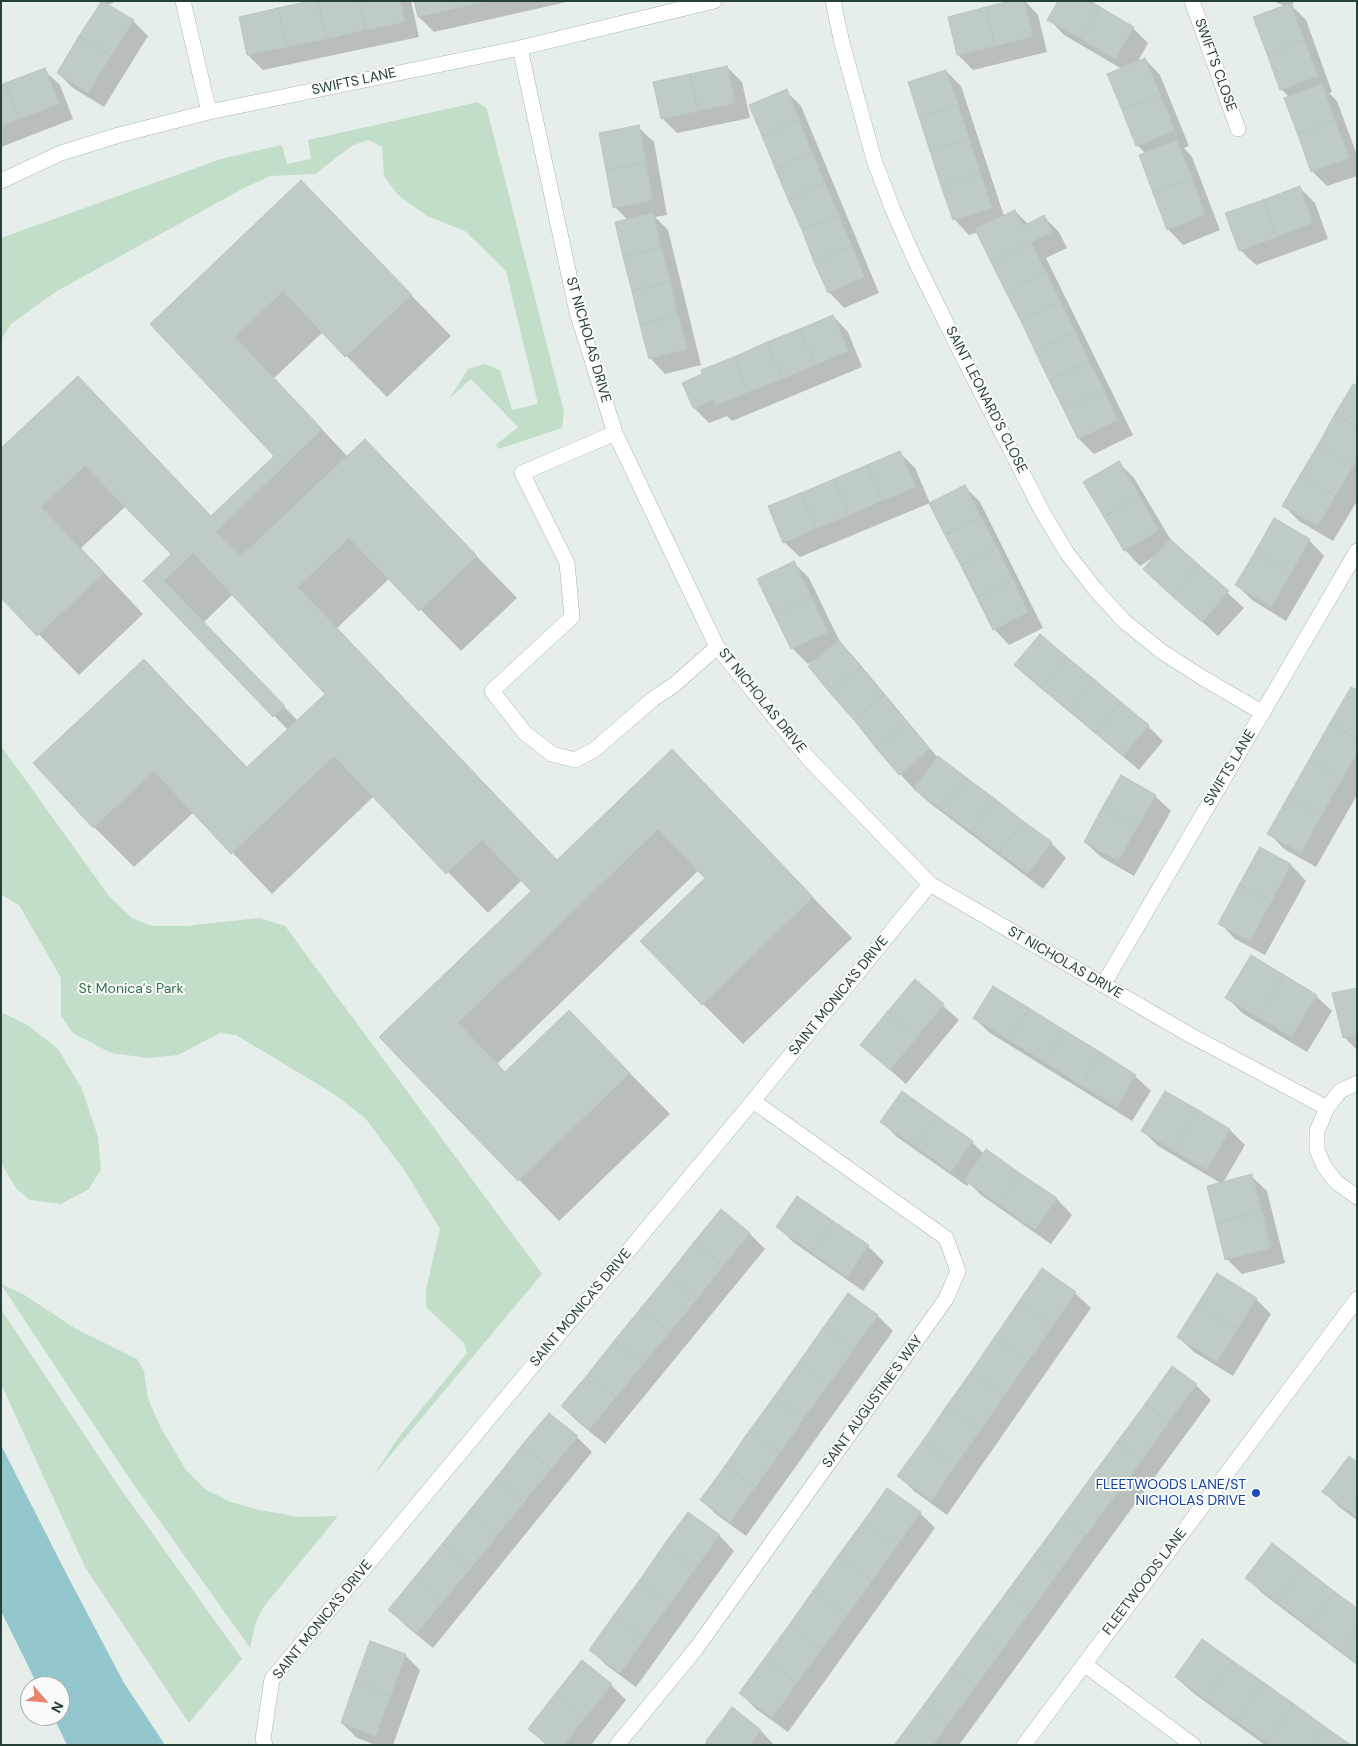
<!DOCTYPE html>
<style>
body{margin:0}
#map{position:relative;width:1358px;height:1746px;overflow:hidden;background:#e6eeea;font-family:"DM Sans",sans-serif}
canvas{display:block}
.frame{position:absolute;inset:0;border:2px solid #263f37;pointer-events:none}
.north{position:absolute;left:20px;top:1676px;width:50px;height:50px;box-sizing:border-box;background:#f7faf8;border:1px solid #a3afab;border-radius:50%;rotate:117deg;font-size:14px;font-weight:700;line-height:20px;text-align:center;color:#263f37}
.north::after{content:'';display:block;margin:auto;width:18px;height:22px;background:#e6856c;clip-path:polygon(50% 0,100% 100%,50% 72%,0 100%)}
</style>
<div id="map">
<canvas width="1358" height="1746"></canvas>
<div class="frame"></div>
<div class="north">N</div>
</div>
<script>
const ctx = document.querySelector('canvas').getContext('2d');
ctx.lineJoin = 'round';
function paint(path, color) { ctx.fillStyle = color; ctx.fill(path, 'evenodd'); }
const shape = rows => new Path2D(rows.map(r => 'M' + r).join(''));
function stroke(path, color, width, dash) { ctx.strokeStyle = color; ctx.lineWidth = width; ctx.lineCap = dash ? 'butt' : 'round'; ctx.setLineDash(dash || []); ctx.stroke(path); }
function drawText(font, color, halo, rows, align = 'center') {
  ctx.font = font + ' "DM Sans",sans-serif'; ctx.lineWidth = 4; ctx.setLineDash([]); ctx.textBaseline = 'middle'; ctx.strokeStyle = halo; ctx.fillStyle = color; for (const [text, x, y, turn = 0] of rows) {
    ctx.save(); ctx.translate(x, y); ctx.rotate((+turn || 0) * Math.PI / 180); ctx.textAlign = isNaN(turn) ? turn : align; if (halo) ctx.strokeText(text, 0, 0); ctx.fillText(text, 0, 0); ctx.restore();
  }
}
const green = shape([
 [478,102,487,109,564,412,562,428,498,449,496,445,518,427,471,379,449,399,468,369,484,364,500,370,512,410,538,404,506,271,465,231,427,216,398,195,384,176,382,147,369,140,353,145,315,174,270,176,244,188,57,291,11,324,1,340,1,238,221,159,282,145,287,164,311,159,308,140],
 [1,746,109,896,132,918,152,926,185,926,260,918,285,926,542,1274,373,1476,398,1438,467,1353,464,1343,426,1307,426,1289,440,1229,405,1171,365,1118,334,1094,236,1035,220,1033,178,1055,148,1058,111,1053,73,1033,61,1016,61,978,19,905,1,894],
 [1,1012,29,1026,58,1049,82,1089,98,1137,101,1169,89,1189,61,1204,30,1200,16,1188,1,1163],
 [1,1284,23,1294,76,1329,137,1359,144,1371,148,1399,161,1428,186,1470,205,1489,231,1502,259,1510,299,1517,338,1516,262,1609,256,1622,250,1648,125,1472],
 [1,1309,113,1478,242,1659,189,1723,85,1567,1,1384]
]);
const water = shape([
 [1,1445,66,1573,124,1683,165,1745,67,1745,53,1716,60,1716,60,1686,38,1686,1,1611]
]);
const shadow = shape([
 [98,1,118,1,107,5,133,21,148,36,104,107,73,88,58,73,101,4],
 [315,1,411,1,419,37,263,70,248,55],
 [415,1,571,1,434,32,419,17],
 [1016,1,1025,1,1038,15,1047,52,973,70,958,55],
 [1273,1,1294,1,1292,6,1306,20,1332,92,1329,93,1337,101,1357,155,1357,176,1327,186,1312,171,1289,97,1281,89,1285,6],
 [1049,19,1133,28,1148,43,1137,63,1145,59,1160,75,1189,146,1184,148,1192,157,1220,230,1183,245,1168,229,1146,154,1138,146,1109,74,1122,69,1064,35],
 [727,67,742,82,750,118,677,133,662,118],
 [44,70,60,85,73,119,1,147,1,86],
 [946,71,961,86,1004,216,1015,211,1029,225,1044,217,1059,232,1067,248,1046,258,1133,435,1094,454,1079,439,978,232,969,235,954,219],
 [786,91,801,106,879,293,844,308,829,292],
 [638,127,654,142,667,215,655,217,668,230,701,365,665,374,650,358,628,220,615,207],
 [301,182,451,336,387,397,323,332,274,378,348,457,365,441,517,598,461,651,390,578,337,628,558,861,672,751,852,938,743,1044,703,1004,707,878,699,870,497,1064,506,1073,609,1052,670,1114,559,1221,381,1037,533,891,522,880,488,913,374,796,272,894,194,812,134,867,94,827,144,660,248,768,288,730,145,581,173,554,126,506,81,548,143,614,79,675,1,596,78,377,212,517,276,456,151,324],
 [233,594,327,694,298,721,203,623],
 [1299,187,1315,203,1328,239,1256,265,1240,250],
 [833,316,848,332,862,367,732,421,727,416,709,423,694,408,684,383],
 [1357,388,1357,501,1333,541,1299,521,1283,505],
 [900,453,915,468,930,503,800,557,784,542],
 [1119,463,1134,478,1172,542,1244,608,1218,636,1144,569,1154,557,1140,566,1125,550],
 [964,486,980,502,1043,628,1009,645,994,629],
 [1309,540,1324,556,1286,621,1252,600,1237,585],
 [794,563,809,578,841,644,854,657,938,758,1051,843,1066,858,1043,889,931,804,915,790,900,774,810,666,816,660,808,664,792,648,759,579],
 [1016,665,1148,726,1163,741,1139,770,1031,680],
 [1357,692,1357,795,1316,867,1284,849,1269,833],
 [1122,777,1155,796,1171,811,1134,876,1101,857,1085,842],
 [1260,849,1291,865,1306,881,1265,955,1235,939,1220,923],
 [915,981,959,1020,906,1084,862,1045],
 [1357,989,1357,1050,1344,1037],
 [1316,996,1332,1011,1307,1052,1242,1013,1227,997],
 [974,1018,1135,1076,1151,1091,1132,1121,990,1033],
 [1166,1092,1230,1130,1245,1145,1223,1183,1251,1176,1267,1191,1285,1263,1242,1274,1227,1259,1222,1184,1158,1146,1143,1131],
 [882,1122,972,1142,984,1154,986,1151,1057,1199,1072,1215,1051,1244,981,1195,969,1183,967,1186,897,1137],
 [798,1197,868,1246,884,1262,863,1291,793,1242,778,1227],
 [722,1211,750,1234,765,1249,605,1444,578,1422,562,1406],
 [1075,1293,1091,1308,947,1515,914,1491,899,1476],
 [849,1295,878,1316,893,1331,746,1536,717,1515,701,1500],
 [1256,1299,1271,1314,1233,1376,1194,1352,1178,1337],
 [1173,1368,1196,1385,1211,1400,959,1745,896,1745],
 [577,1437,592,1452,433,1648,405,1625,390,1610],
 [1357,1464,1357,1520,1339,1507,1324,1492],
 [920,1513,935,1528,788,1732,756,1709,740,1693],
 [719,1535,734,1551,636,1687,606,1665,591,1650],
 [1247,1578,1357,1610,1357,1665,1262,1593],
 [405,1655,420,1670,393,1745,376,1745,357,1738,342,1723],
 [1176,1677,1349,1745,1265,1745,1192,1692],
 [611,1685,626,1700,591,1745,546,1745,530,1729],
 [732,1709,761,1731,774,1745,704,1745]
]);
const building = shape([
 [102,1,134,20,111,56,79,36,102,1],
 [310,1,318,1,326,39,287,47,278,8,310,1],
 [318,1,359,1,365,30,326,39,318,1],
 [359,1,400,1,405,22,365,30,359,1],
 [414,1,455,1,457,8,418,17,414,1],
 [455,1,488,1,457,8,455,1],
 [1010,1,1024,1,1033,37,995,46,986,7,1010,1],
 [1058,1,1090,1,1100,7,1081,39,1047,20,1058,1],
 [1291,3,1304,40,1267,54,1253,17,1291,3],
 [986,7,995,46,957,55,948,17,986,7],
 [1100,7,1134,27,1115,59,1081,39,1100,7],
 [278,8,287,47,247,55,239,17,278,8],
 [79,36,111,56,88,93,57,73,79,36],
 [1304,40,1318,76,1280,90,1267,54,1304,40],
 [1145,58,1160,94,1122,110,1107,74,1145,58],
 [727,66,735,103,698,111,690,74,727,66],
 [45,68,59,104,19,119,5,83,45,68],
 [946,70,958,104,919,117,908,82,946,70],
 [690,74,698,111,661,119,653,82,690,74],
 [5,83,19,119,1,126,1,85,5,83],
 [1322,84,1335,121,1298,135,1284,98,1322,84],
 [787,89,799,120,762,136,749,105,787,89],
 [1160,94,1175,131,1136,146,1122,110,1160,94],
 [958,104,969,138,930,151,919,117,958,104],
 [799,120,812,152,775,168,762,136,799,120],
 [1335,121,1349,158,1311,172,1298,135,1335,121],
 [639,125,646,163,606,170,599,133,639,125],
 [969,138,980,173,941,186,930,151,969,138],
 [1177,140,1192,178,1153,193,1139,155,1177,140],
 [812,152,825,183,788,199,775,168,812,152],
 [646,163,653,200,613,208,606,170,646,163],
 [980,173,992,208,953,220,941,186,980,173],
 [1192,178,1205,215,1167,230,1153,193,1192,178],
 [301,180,412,295,345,357,283,291,235,337,322,429,216,532,241,556,365,439,477,556,419,611,349,538,298,587,557,860,672,749,813,897,702,1005,640,941,705,878,658,829,458,1023,505,1072,569,1010,630,1073,518,1181,379,1037,531,891,482,840,446,874,334,756,231,854,154,771,93,828,33,763,144,659,246,768,325,694,193,553,164,581,285,706,273,717,143,581,171,554,85,466,41,507,104,573,37,636,1,598,1,448,78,376,211,516,274,456,150,324,301,180],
 [825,183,839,215,802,230,788,199,825,183],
 [1300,186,1313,223,1276,237,1263,200,1300,186],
 [1263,200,1276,237,1239,251,1225,213,1263,200],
 [1015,210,1023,226,1044,215,1052,232,991,262,975,229,1015,210],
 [653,213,661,247,623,257,615,222,653,213],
 [839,215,852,246,814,262,802,230,839,215],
 [1031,242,1046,272,1006,292,991,262,1031,242],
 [852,246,864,277,828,293,814,262,852,246],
 [661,247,670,281,632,291,623,257,661,247],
 [1046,272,1060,301,1021,321,1006,292,1046,272],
 [670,281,678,315,640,325,632,291,670,281],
 [1060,301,1075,331,1035,351,1021,321,1060,301],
 [678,315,687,349,649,359,640,325,678,315],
 [833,315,848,351,815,365,800,329,833,315],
 [800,329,815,365,782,379,767,342,800,329],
 [1075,331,1089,361,1049,380,1035,351,1075,331],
 [767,342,782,379,748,392,734,357,767,342],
 [734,357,748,392,715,406,713,400,693,408,682,383,702,374,701,370,734,357],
 [1089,361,1104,390,1064,410,1049,380,1089,361],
 [1353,384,1357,386,1357,427,1335,414,1353,384],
 [1104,390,1118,420,1078,439,1064,410,1104,390],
 [1335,414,1357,427,1357,459,1353,466,1318,445,1335,414],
 [1318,445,1353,466,1335,496,1300,475,1318,445],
 [900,451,916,487,882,501,867,465,900,451],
 [1119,461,1139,495,1104,517,1083,482,1119,461],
 [867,465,882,501,849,515,834,479,867,465],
 [1300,475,1335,496,1318,526,1282,506,1300,475],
 [834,479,849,515,816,529,801,493,834,479],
 [965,485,981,517,945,535,929,503,965,485],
 [801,493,816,529,783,543,768,506,801,493],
 [1139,495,1159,530,1124,551,1104,517,1139,495],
 [981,517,997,548,961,566,945,535,981,517],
 [1274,518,1310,539,1291,573,1255,552,1274,518],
 [1170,539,1199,565,1172,596,1143,569,1170,539],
 [997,548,1013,580,977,598,961,566,997,548],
 [1255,552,1291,573,1271,607,1235,585,1255,552],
 [794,561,811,596,774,614,757,579,794,561],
 [1199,565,1229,591,1202,622,1172,596,1199,565],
 [1013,580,1028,612,993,630,977,598,1013,580],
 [811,596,828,632,791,649,774,614,811,596],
 [1040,634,1067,657,1041,688,1014,665,1040,634],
 [839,640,861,667,830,693,808,666,839,640],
 [1067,657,1095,680,1069,710,1041,688,1067,657],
 [861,667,884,695,854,720,830,693,861,667],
 [1095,680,1121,702,1096,733,1069,710,1095,680],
 [1351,687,1357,690,1357,739,1330,723,1351,687],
 [884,695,907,722,876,748,854,720,884,695],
 [1121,702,1149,725,1123,756,1096,733,1121,702],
 [907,722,930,749,899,775,876,748,907,722],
 [1330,723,1357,739,1357,753,1342,779,1309,760,1330,723],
 [938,756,967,778,942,810,914,789,938,756],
 [1309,760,1342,779,1321,816,1288,797,1309,760],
 [1121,775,1156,795,1137,828,1102,808,1121,775],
 [967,778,995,799,971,831,942,810,967,778],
 [1288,797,1321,816,1301,853,1267,834,1288,797],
 [995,799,1023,821,999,853,971,831,995,799],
 [1102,808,1137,828,1118,861,1084,842,1102,808],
 [1023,821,1052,842,1028,874,999,853,1023,821],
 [1260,847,1291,864,1271,902,1239,885,1260,847],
 [1239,885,1271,902,1250,941,1218,924,1239,885],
 [1251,955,1284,975,1258,1017,1225,998,1251,955],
 [1284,975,1317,995,1291,1037,1258,1017,1284,975],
 [915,979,944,1004,917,1037,887,1012,915,979],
 [993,986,1029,1008,1009,1040,973,1018,993,986],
 [1357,988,1357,1035,1343,1038,1332,993,1357,988],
 [1029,1008,1064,1030,1045,1062,1009,1040,1029,1008],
 [887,1012,917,1037,890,1070,860,1045,887,1012],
 [1064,1030,1100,1052,1081,1085,1045,1062,1064,1030],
 [1100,1052,1136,1075,1117,1107,1081,1085,1100,1052],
 [902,1091,937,1116,916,1147,880,1122,902,1091],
 [1165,1091,1198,1110,1174,1150,1141,1131,1165,1091],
 [1198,1110,1230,1129,1207,1170,1174,1150,1198,1110],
 [937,1116,973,1141,951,1172,916,1147,937,1116],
 [986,1149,1021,1174,1000,1205,964,1180,986,1149],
 [1021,1174,1057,1198,1035,1230,1000,1205,1021,1174],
 [1252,1174,1262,1211,1216,1223,1207,1186,1252,1174],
 [797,1196,833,1221,812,1252,776,1227,797,1196],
 [721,1209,750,1233,723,1266,694,1242,721,1209],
 [1262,1211,1271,1248,1225,1260,1216,1223,1262,1211],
 [833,1221,869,1245,847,1277,812,1252,833,1221],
 [694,1242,723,1266,697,1299,668,1275,694,1242],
 [1042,1268,1076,1292,1052,1327,1018,1303,1042,1268],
 [1217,1273,1257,1298,1237,1330,1197,1305,1217,1273],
 [668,1275,697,1299,670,1332,641,1308,668,1275],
 [848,1293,878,1315,854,1349,823,1328,848,1293],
 [1018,1303,1052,1327,1028,1361,994,1338,1018,1303],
 [1197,1305,1237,1330,1217,1362,1177,1337,1197,1305],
 [641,1308,670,1332,643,1364,614,1341,641,1308],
 [823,1328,854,1349,829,1384,799,1362,823,1328],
 [994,1338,1028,1361,1004,1396,970,1373,994,1338],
 [614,1341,643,1364,616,1397,588,1374,614,1341],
 [799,1362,829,1384,804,1418,774,1397,799,1362],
 [1172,1366,1197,1384,1169,1422,1145,1404,1172,1366],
 [970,1373,1004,1396,980,1431,946,1407,970,1373],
 [588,1374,616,1397,589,1430,561,1406,588,1374],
 [774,1397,804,1418,780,1453,749,1431,774,1397],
 [1145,1404,1169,1422,1142,1460,1117,1442,1145,1404],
 [946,1407,980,1431,955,1466,922,1442,946,1407],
 [549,1413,578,1436,551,1469,522,1445,549,1413],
 [749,1431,780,1453,755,1487,725,1466,749,1431],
 [922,1442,955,1466,932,1500,897,1476,922,1442],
 [1117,1442,1142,1460,1114,1498,1089,1480,1117,1442],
 [522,1445,551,1469,524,1502,496,1478,522,1445],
 [1349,1456,1357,1462,1356,1516,1322,1492,1349,1456],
 [725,1466,755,1487,730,1522,700,1500,725,1466],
 [496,1478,524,1502,498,1535,469,1511,496,1478],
 [1089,1480,1114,1498,1086,1535,1062,1517,1089,1480],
 [887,1488,921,1512,896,1547,863,1522,887,1488],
 [469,1511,498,1535,471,1568,442,1544,469,1511],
 [688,1512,720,1535,695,1569,663,1546,688,1512],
 [1062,1517,1086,1535,1058,1573,1034,1555,1062,1517],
 [863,1522,896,1547,872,1581,838,1556,863,1522],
 [1272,1543,1303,1567,1277,1602,1245,1578,1272,1543],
 [442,1544,471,1568,444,1600,415,1577,442,1544],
 [663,1546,695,1569,670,1604,639,1581,663,1546],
 [1034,1555,1058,1573,1031,1611,1006,1593,1034,1555],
 [838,1556,872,1581,847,1615,813,1591,838,1556],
 [1303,1567,1335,1592,1309,1626,1277,1602,1303,1567],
 [415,1577,444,1600,417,1633,388,1610,415,1577],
 [639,1581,670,1604,645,1638,614,1615,639,1581],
 [813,1591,847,1615,822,1649,789,1625,813,1591],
 [1335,1592,1357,1608,1357,1629,1341,1651,1309,1626,1335,1592],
 [1006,1593,1031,1611,1003,1649,978,1631,1006,1593],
 [614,1615,645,1638,620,1673,589,1650,614,1615],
 [789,1625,822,1649,797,1683,764,1659,789,1625],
 [1357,1629,1357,1663,1341,1651,1357,1629],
 [978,1631,1003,1649,975,1687,951,1668,978,1631],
 [1202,1639,1233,1661,1205,1699,1175,1677,1202,1639],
 [370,1641,406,1654,391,1695,355,1682,370,1641],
 [764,1659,797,1683,772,1718,739,1693,764,1659],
 [582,1660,612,1684,585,1718,555,1694,582,1660],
 [1233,1661,1263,1682,1236,1721,1205,1699,1233,1661],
 [951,1668,975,1687,948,1724,923,1706,951,1668],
 [355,1682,391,1695,376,1736,341,1723,355,1682],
 [1263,1682,1294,1704,1267,1742,1236,1721,1263,1682],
 [555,1694,585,1718,564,1745,548,1745,528,1729,555,1694],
 [1294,1704,1324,1726,1311,1745,1270,1745,1267,1742,1294,1704],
 [923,1706,948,1724,933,1745,897,1745,895,1744,923,1706],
 [732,1707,761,1730,750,1745,711,1745,706,1741,732,1707],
 [1324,1726,1351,1745,1311,1745,1324,1726]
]);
const minor = shape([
 [183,1,209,112],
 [833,1,842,43,874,160,893,210,915,260,964,359,1043,513,1067,553,1095,589,1124,621,1161,651,1203,678,1263,713],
 [1192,1,1238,129],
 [520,48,577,312,615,433,717,647,808,758,930,884,1190,1035,1327,1108],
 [1,181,61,153,119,135,209,112,520,48,714,1],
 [615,433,522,473,567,563,572,617,492,691,525,733,552,754,575,760,594,750,653,699,674,685,717,647],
 [1103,985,1357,551],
 [1357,1083,1340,1091,1327,1108,1317,1131,1317,1150,1324,1166,1336,1182,1357,1197],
 [1084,1664,1193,1745],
 [265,1745,263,1739,272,1679,753,1101,930,884],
 [617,1745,695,1650,946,1299,958,1271,946,1238,753,1101],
 [1024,1745,1357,1299]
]);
const markers = [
 [1256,1493,5,"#1a4fb4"]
];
const streetNames = [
 ["SWIFT'S CLOSE",1215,65,70],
 ["SWIFTS LANE",354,82,-12],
 ["ST NICHOLAS DRIVE",588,340,74],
 ["SAINT LEONARD'S CLOSE",986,400,63],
 ["ST NICHOLAS DRIVE",762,701,51],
 ["SWIFTS LANE",1230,768,-59],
 ["ST NICHOLAS DRIVE",1065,963,30],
 ["SAINT MONICA'S DRIVE",839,996,-51],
 ["SAINT MONICA'S DRIVE",581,1308,-50],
 ["SAINT AUGUSTINE'S WAY",873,1402,-54],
 ["FLEETWOODS LANE",1145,1582,-53],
 ["SAINT MONICA'S DRIVE",323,1620,-51]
];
const parkNames = [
 ["St Monica's Park",131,989]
];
const transitNames = [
 ["FLEETWOODS LANE/ST",1246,1485],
 ["NICHOLAS DRIVE",1246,1501]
];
paint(green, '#c2ddc8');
paint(water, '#94c7cd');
paint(shadow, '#0003');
paint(building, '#bfcbc6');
stroke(building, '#b9c7c1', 1);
stroke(minor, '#a9b6b1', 16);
stroke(minor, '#fff', 15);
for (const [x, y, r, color] of markers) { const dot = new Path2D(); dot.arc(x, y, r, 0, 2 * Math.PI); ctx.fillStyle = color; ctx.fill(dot); stroke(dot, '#f7faf8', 2); }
drawText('14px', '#263f37', '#f7faf8', streetNames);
drawText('14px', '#347249', '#f7faf8', parkNames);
drawText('14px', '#164399', '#f7faf8', transitNames, 'right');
</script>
